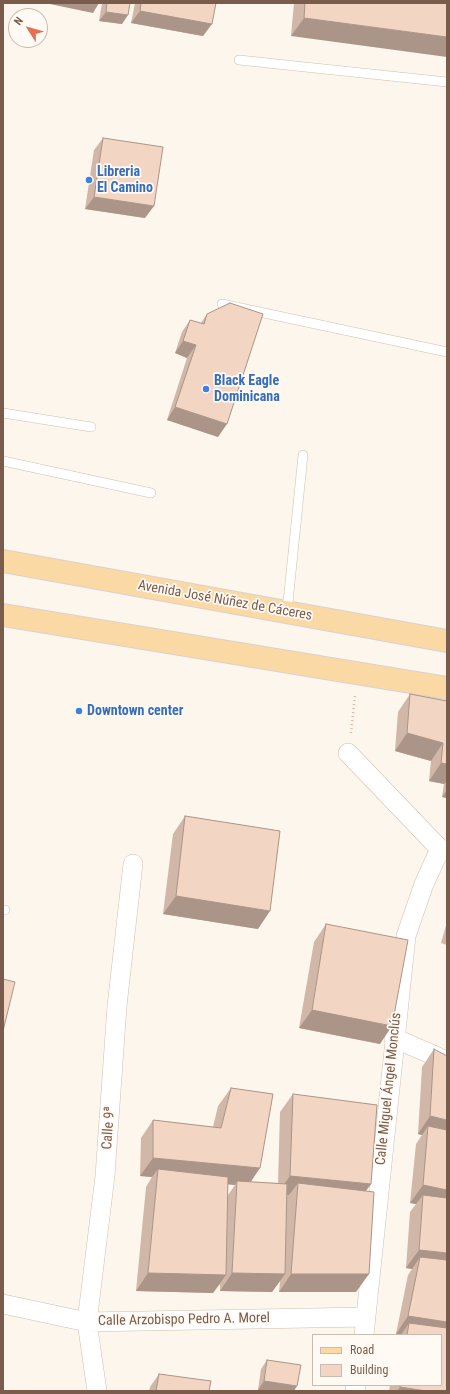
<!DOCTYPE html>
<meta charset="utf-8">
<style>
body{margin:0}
#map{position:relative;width:450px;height:1394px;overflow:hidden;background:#fdf6ec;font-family:"Roboto Condensed",sans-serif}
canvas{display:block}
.frame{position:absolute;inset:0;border:4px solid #7a5c4d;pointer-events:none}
.legend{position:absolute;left:312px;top:1334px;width:130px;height:52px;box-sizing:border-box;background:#fffaf3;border:1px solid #cabbb1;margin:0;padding:5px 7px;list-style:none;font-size:12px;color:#7a5c4d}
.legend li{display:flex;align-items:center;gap:8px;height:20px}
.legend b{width:20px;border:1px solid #cabbb1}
.north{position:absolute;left:8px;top:8px;width:40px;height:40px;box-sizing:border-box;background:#fffaf3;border:1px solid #cabbb1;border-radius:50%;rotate:307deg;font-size:11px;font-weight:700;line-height:16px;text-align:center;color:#7a5c4d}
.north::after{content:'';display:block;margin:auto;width:14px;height:18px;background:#e76f51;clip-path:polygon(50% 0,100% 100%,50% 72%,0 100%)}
</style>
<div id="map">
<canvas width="450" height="1394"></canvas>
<div class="frame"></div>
<ul class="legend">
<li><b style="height:5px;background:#fbd9a5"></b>Road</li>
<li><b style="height:11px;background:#f3d5c3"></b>Building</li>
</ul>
<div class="north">N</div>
</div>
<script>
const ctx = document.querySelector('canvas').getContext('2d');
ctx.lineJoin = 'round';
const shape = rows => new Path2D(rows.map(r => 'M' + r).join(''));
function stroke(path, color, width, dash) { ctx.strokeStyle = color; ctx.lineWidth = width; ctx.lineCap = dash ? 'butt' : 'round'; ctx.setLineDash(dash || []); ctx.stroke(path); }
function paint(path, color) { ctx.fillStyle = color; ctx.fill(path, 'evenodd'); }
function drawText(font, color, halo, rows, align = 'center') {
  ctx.font = font + ' "Roboto Condensed",sans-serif'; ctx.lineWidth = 3.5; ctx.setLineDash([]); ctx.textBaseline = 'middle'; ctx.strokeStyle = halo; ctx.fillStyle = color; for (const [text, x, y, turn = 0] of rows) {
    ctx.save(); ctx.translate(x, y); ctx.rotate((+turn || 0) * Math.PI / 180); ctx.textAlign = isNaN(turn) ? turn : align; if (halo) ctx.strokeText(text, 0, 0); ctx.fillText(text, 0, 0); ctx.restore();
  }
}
const path = shape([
 [351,733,355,696]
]);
const service = shape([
 [239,60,447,82],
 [222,304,447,352],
 [3,413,91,427],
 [3,461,151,493],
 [287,612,303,455],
 [3,910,5,910]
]);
const minor = shape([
 [348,753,440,849,447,851],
 [394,1038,447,1061],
 [3,1304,87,1322,366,1317],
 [364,1335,406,936,424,884,440,849],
 [97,1391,87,1322,105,1176,117,1006,133,864],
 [355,1391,356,1385]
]);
const primary = shape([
 [3,561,447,641],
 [3,615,447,688]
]);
const wall = shape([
 [102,3,130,3,122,24,99,21],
 [135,3,216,3,203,36,131,23],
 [294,3,447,3,291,36],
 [103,138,145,218,85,209,94,150],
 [207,314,218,437,167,420,187,358,175,353,182,332,190,320,201,323],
 [410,694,447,701,447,798,442,797,444,784,429,781,431,761,395,751,398,712],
 [185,816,258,929,163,914,173,834],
 [447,922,447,945,441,943],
 [326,924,380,1044,299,1028,314,942],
 [434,1049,447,1391,389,1391,390,1385,441,1385,441,1335,401,1335,396,1334,408,1275,412,1269,406,1268,410,1212,416,1204,410,1203,416,1144,422,1135,418,1134,422,1067],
 [231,1088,250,1182,278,1183,280,1112,293,1094,371,1184,366,1191,356,1292,279,1292,280,1281,272,1292,220,1291,220,1284,213,1293,136,1291,146,1187,152,1177,140,1176,141,1138,153,1120,213,1127,218,1106],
 [228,1184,235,1185,228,1195],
 [267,1360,294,1391,265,1391,258,1390,261,1369],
 [159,1374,209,1391,149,1391,150,1387]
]);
const shadedWall = shape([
 [45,3,99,3,93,13],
 [140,11,212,24,203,36,131,23],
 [106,12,128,15,122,24,99,21],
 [304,18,447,37,447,57,291,36],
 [94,197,154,206,145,218,85,209],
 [183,341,196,345,187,358,175,353],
 [175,407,227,424,218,437,167,420],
 [407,733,443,743,431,761,395,751],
 [441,763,447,764,447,781,444,784,429,781],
 [447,790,447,798,442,797],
 [176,896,270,911,258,929,163,914],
 [312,1010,392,1026,380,1044,299,1028],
 [430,1116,447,1120,447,1140,428,1126,422,1135,418,1134],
 [153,1158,260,1168,248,1186,237,1181,235,1185,158,1178,158,1169,152,1177,140,1176],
 [290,1176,371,1184,358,1201,298,1183,289,1195,277,1194],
 [423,1185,447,1190,447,1210,423,1195,416,1204,410,1203],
 [419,1250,447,1253,447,1273,420,1257,412,1269,406,1268],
 [148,1273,226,1275,213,1293,136,1291],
 [232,1273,285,1274,272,1292,220,1291],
 [291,1274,369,1274,356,1292,279,1292],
 [408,1316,447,1322,447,1341,409,1323,401,1335,396,1334],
 [264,1381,297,1386,294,1391,265,1391,258,1390],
 [400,1387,426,1391,397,1391]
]);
const building = shape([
 [107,3,130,3,128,15,106,12,107,3],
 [141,3,216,3,212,24,140,11,141,3],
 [305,3,447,3,447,37,304,18,305,3],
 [103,138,163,147,154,206,94,197,103,138],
 [230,303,263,314,227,424,175,407,196,345,183,341,190,320,204,324,207,314,230,303],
 [410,694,447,701,447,764,441,763,443,743,407,733,410,694],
 [185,816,280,831,270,911,176,896,185,816],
 [326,924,408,940,392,1026,312,1010,326,924],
 [3,979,15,982,3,1031,3,979],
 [434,1049,447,1056,447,1120,430,1116,434,1049],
 [231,1088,273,1094,260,1168,153,1158,153,1120,221,1128,231,1088],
 [293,1094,377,1105,371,1184,290,1176,293,1094],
 [428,1126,447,1130,447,1190,423,1185,428,1126],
 [158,1169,228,1177,226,1275,148,1273,158,1169],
 [237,1181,287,1184,285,1274,232,1273,237,1181],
 [298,1183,374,1192,369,1274,291,1274,298,1183],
 [423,1195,447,1198,447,1253,419,1250,423,1195],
 [420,1257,447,1260,447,1322,408,1316,420,1257],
 [409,1323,447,1328,447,1391,426,1391,400,1387,400,1385,441,1385,441,1335,407,1335,409,1323],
 [267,1360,301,1365,297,1386,264,1381,267,1360],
 [159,1374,211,1381,209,1391,156,1391,159,1374]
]);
const markers = [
 [89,180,4,"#3f7fe0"],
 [206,389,4,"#3f7fe0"],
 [79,711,4,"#3f7fe0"]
];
const shopNames = [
 ["Libreria",97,172],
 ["El Camino",97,188],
 ["Black Eagle",214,381],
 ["Dominicana",214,397],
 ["Downtown center",87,711]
];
const streetNames = [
 ["Avenida José Núñez de Cáceres",225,601,10],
 ["Calle Miguel Ángel Monclús",389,1089,-84],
 ["Calle 9ª",109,1128,-86],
 ["Calle Arzobispo Pedro A. Morel",184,1320,-1]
];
stroke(service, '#d1beb0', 10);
stroke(minor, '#d1beb0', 20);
stroke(primary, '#dad1cd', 24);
stroke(path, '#d9b8a5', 2.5, [1, 3]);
stroke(service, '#fff', 9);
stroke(minor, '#fff', 19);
stroke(primary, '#fbd9a5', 22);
paint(wall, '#d1b7a8');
paint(shadedWall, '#aa9588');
paint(building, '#f3d5c3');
stroke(building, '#aa9588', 1);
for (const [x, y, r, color] of markers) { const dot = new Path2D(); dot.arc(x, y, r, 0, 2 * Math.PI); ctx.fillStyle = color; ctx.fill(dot); stroke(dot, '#fffaf3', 1.5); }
drawText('bold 14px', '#366cbe', '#fffaf3', shopNames, 'left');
drawText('14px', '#7a5c4d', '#fffaf3', streetNames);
</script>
